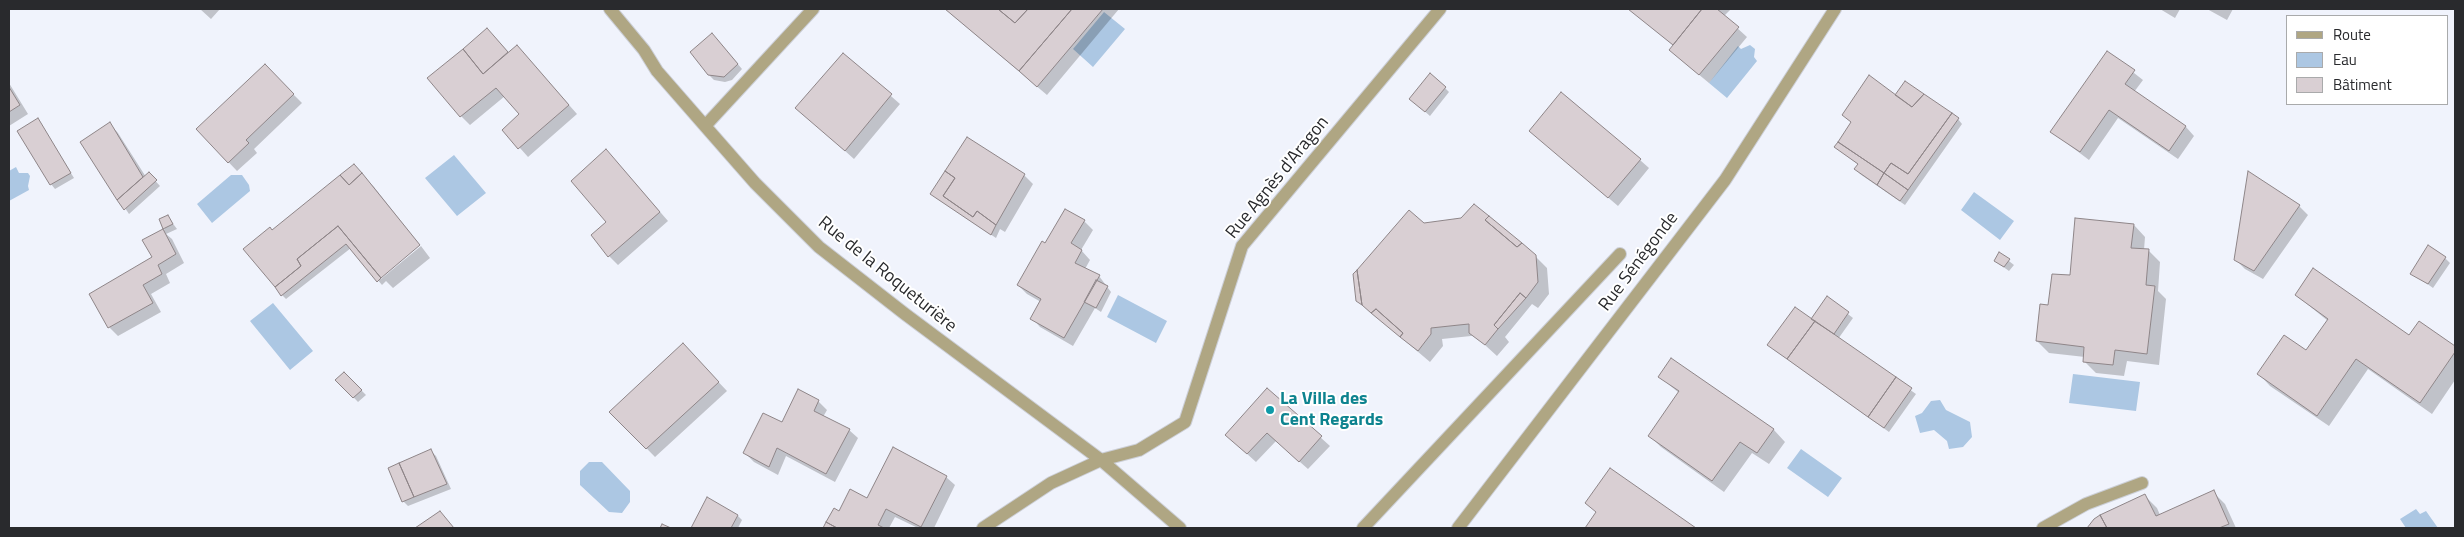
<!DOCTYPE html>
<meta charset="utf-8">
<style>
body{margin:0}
#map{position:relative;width:2464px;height:537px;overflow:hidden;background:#f0f3fc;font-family:"Titillium Web",sans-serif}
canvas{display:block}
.frame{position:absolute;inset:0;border:10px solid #292a2d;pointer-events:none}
.legend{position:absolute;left:2286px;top:15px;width:162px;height:90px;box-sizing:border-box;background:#fff;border:1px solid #a9aaab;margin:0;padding:6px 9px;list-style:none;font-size:15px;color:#292a2d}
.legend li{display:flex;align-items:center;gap:10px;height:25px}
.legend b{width:25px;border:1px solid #a9aaab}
</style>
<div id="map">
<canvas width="2464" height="537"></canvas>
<div class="frame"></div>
<ul class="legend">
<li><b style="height:6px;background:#afa683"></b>Route</li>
<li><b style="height:14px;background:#acc7e3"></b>Eau</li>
<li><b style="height:14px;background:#d9cfd3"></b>Bâtiment</li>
</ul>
</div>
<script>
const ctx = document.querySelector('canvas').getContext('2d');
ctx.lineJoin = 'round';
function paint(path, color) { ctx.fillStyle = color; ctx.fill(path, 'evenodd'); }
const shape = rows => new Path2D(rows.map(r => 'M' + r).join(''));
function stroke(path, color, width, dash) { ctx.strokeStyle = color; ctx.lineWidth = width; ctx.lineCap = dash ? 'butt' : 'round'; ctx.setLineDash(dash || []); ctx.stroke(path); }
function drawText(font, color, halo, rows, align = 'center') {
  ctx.font = font + ' "Titillium Web",sans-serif'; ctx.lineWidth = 4; ctx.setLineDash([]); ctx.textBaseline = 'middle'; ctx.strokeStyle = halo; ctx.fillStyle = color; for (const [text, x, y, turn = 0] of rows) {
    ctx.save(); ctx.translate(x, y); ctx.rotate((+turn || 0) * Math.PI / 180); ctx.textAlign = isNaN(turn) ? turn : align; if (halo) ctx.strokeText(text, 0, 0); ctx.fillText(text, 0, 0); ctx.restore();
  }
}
const water = shape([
 [1104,12,1125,29,1093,67,1073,49],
 [1750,45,1755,49,1754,57,1757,61,1727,98,1709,83,1738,46,1741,49],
 [454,155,486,193,457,216,425,178],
 [16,167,19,173,28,173,30,176,28,186,29,190,9,201,9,171],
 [231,175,242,175,249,185,250,191,212,223,197,204],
 [1974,192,2014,221,2000,240,1961,210],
 [1118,295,1167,321,1156,343,1107,317],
 [273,303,313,351,290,370,250,321],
 [2073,374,2140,382,2136,411,2069,403],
 [1940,400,1946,410,1970,422,1972,437,1963,447,1949,449,1947,441,1934,430,1920,433,1915,416,1922,413,1931,401],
 [1801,449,1842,478,1828,497,1787,468],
 [589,462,602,462,630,491,630,502,622,513,609,512,580,485,580,471],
 [2416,509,2420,514,2426,511,2438,528,2406,528,2400,519]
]);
const shadow = shape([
 [200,9,220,9,211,19],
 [945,9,1119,9,1047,95],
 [1629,9,1731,9,1724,16,1747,37,1709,83,1680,59,1674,46],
 [2160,9,2180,9,2175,18],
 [2207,9,2233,9,2227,20],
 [492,34,509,53,525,55,577,114,528,157,504,130,520,114,505,96,470,125,461,116],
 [717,39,742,69,732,80,725,82,714,80,709,75],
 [2107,52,2143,80,2134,92,2186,127,2194,136,2178,159,2118,118,2089,160,2052,132],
 [843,54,900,104,854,159,797,108],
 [265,66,302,103,254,149,257,153,237,171,197,129],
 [9,83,28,114,9,126],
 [1445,88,1449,92,1430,116,1415,103],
 [1844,115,1958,119,1962,124,1905,205,1860,174,1856,169,1859,165,1840,151,1852,123],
 [38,120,74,178,55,189,51,184],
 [110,124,118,133,146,177,149,174,160,186,129,214,81,142],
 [1530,131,1640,160,1649,168,1618,206],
 [615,160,668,221,618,265,609,256,608,222],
 [354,166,374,187,419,244,381,276,381,279,421,246,430,258,393,288,386,281,382,285,351,248,286,299,282,295,272,231],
 [1024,175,1033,184,1005,232,1000,229,996,238,936,198],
 [2299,206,2308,215,2263,279,2245,269,2236,260],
 [168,217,177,229,166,234,172,239,184,263,166,274,170,283,151,294,161,312,118,336,109,327,153,257,144,240,165,229,161,220],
 [1084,221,1093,230,1081,250,1090,260,1085,269,1099,276,1111,292,1101,312,1095,308,1073,346,1040,327,1032,318,1041,302,1027,294,1018,285,1046,245],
 [1424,224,1535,256,1547,268,1549,294,1538,308,1532,304,1505,337,1509,342,1497,356,1474,335,1471,336,1442,339,1443,346,1430,362,1357,300],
 [2134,225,2145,237,2144,250,2149,251,2160,262,2158,291,2166,299,2159,365,2127,361,2124,376,2096,373,2085,362,2085,357,2049,353,2037,341,2049,307,2071,276],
 [2000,254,2014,265,2009,271,1995,261],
 [2445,258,2450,263,2433,288,2412,273],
 [2296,295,2410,336,2419,323,2455,348,2455,380,2432,414,2368,369,2329,426,2270,386,2259,374,2306,352,2328,321],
 [1827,298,1853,318,1838,339,1916,394,1889,432,1773,349,1812,320],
 [692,354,727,391,655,457,611,412],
 [1672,360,1774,430,1785,442,1769,464,1752,453,1724,492,1661,447,1650,436,1679,393,1660,377],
 [344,373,366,395,358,402,337,380],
 [1267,389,1330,446,1308,469,1276,441,1256,462,1235,443],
 [818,401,827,410,823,417,849,430,858,438,835,482,786,456,778,475,754,462,745,453,782,424],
 [431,451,436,456,451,489,408,506,404,502,389,468],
 [1610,470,1693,528,1586,528,1597,513,1587,503],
 [946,477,955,485,934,528,918,528,895,517,889,528,825,528,834,510,839,512,868,500],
 [2213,492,2225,504,2236,528,2088,528,2091,523,2145,496,2157,508,2160,515],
 [708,499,738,516,742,520,738,528,693,528]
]);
const building = shape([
 [945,9,998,9,1015,23,1028,9,1072,9,1019,71,945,9],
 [998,9,1028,9,1015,23,998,9],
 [1072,9,1103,9,1037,87,1019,71,1072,9],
 [1628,9,1702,9,1673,45,1628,9],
 [1702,9,1717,9,1739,27,1699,75,1669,50,1702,9],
 [487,28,508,52,483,74,463,49,487,28],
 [712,33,738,64,724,77,708,75,690,52,712,33],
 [517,45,569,105,518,149,502,130,519,114,496,88,460,117,427,78,463,49,483,74,517,45],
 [2107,51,2135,70,2125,84,2186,126,2169,151,2109,110,2080,152,2050,132,2107,51],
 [843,53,892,94,845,151,795,108,843,53],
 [265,64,294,94,246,140,249,143,228,163,196,129,265,64],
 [1430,73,1446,87,1425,112,1409,99,1430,73],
 [1869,75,1912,107,1924,94,1952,113,1908,174,1891,163,1884,173,1838,142,1851,122,1842,115,1869,75],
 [1905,81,1924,94,1912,107,1895,95,1905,81],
 [9,87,20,105,9,112,9,87],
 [1561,92,1641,159,1608,198,1529,131,1561,92],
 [1952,113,1959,118,1908,190,1884,173,1891,163,1908,174,1952,113],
 [38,118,71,173,50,185,17,131,38,118],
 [110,122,143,177,117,200,80,142,110,122],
 [967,137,1025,174,996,225,977,211,973,217,943,196,955,178,945,171,967,137],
 [1838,142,1884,173,1877,185,1854,169,1858,164,1834,147,1838,142],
 [606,149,660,212,608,257,591,235,606,222,571,181,606,149],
 [354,164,362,173,349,185,340,175,354,164],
 [945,171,955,178,943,196,973,217,977,211,996,225,991,235,930,194,945,171],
 [2248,171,2300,205,2254,271,2234,260,2248,171],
 [149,172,157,180,124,210,117,200,149,172],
 [362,173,420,245,381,278,338,226,297,259,301,266,275,287,243,249,270,227,272,230,340,175,349,185,362,173],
 [1884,173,1908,190,1900,201,1877,185,1884,173],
 [1474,204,1489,216,1485,220,1517,247,1522,243,1536,255,1538,282,1526,298,1520,293,1494,325,1498,329,1485,345,1469,333,1469,324,1459,325,1431,328,1431,334,1418,351,1400,337,1403,333,1376,309,1371,313,1362,305,1357,270,1409,210,1424,223,1461,218,1474,204],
 [1065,209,1085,220,1071,243,1082,250,1075,263,1100,275,1064,338,1030,319,1041,299,1017,285,1042,241,1045,243,1065,209],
 [168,215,173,224,163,229,159,219,168,215],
 [1489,216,1522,243,1517,247,1485,220,1489,216],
 [2075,218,2134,224,2131,248,2149,249,2146,285,2155,286,2147,354,2115,350,2113,365,2083,362,2084,347,2036,341,2040,304,2048,305,2052,274,2070,275,2075,218],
 [338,226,381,278,377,282,346,244,281,296,275,287,301,266,297,259,338,226],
 [163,229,176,254,158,265,162,274,143,285,153,303,108,328,89,294,152,257,142,240,163,229],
 [2428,245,2446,257,2428,284,2410,274,2428,245],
 [1999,252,2010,259,2004,267,1994,261,1999,252],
 [2313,268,2409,335,2419,321,2455,346,2455,352,2420,403,2356,359,2317,416,2257,374,2284,335,2306,350,2328,319,2295,295,2313,268],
 [1357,270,1362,305,1356,301,1353,274,1357,270],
 [1096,280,1108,286,1096,308,1084,302,1096,280],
 [1520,293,1526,298,1498,329,1494,325,1520,293],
 [1827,296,1849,312,1834,334,1811,319,1827,296],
 [1795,307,1815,321,1787,359,1767,345,1795,307],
 [1376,309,1403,333,1400,337,1371,313,1376,309],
 [1815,321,1896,377,1868,417,1787,359,1815,321],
 [683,343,719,382,646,449,609,412,683,343],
 [1671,358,1774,429,1757,453,1740,442,1712,481,1648,436,1679,391,1658,377,1671,358],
 [344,372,362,390,353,398,335,380,344,372],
 [1896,377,1912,388,1884,428,1868,417,1896,377],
 [1267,388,1322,436,1299,462,1267,433,1247,454,1225,435,1267,388],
 [798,389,819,400,814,411,850,429,826,474,777,448,769,467,743,453,763,413,782,422,798,389],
 [893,447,947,476,921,527,886,509,878,525,884,528,837,528,826,522,834,508,839,511,850,489,867,498,893,447],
 [431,449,447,484,414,497,399,463,431,449],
 [399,463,414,497,402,502,388,468,399,463],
 [1610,468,1696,528,1585,528,1596,512,1585,503,1610,468],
 [2214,490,2229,524,2219,528,2107,528,2100,515,2145,494,2156,516,2214,490],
 [707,497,738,515,731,528,691,528,707,497],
 [440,511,454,528,415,528,440,511],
 [2100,515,2107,528,2087,528,2094,519,2100,515],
 [826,522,837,528,823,528,826,522],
 [662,524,671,528,660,528,662,524]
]);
const lane = shape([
 [1363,528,1620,254],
 [2043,528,2086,504,2142,483]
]);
const street = shape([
 [610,9,644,50,657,71,705,126,755,183,819,247,905,314,1101,460,1180,528],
 [705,126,813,9],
 [983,528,1051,483,1101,460,1139,450,1185,422,1242,246,1440,9],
 [1458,528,1725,180,1835,9]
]);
const markers = [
 [1270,410,5,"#0f9aa8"]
];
const streetNames = [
 ["Rue Agnès d'Aragon",1278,178,-51],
 ["Rue Sénégonde",1639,262,-53],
 ["Rue de la Roqueturière",887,275,39]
];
const cultureNames = [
 ["La Villa des",1280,400],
 ["Cent Regards",1280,421]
];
paint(water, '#acc7e3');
paint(shadow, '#0003');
paint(building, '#d9cfd3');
stroke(building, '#8e8588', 1);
stroke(lane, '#cccfd7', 14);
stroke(street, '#cccfd7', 14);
stroke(lane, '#afa683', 12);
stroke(street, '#afa683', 12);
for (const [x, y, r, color] of markers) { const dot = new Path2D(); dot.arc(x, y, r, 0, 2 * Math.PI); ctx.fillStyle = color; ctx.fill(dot); stroke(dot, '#fff', 2); }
drawText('18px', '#292a2d', '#fff', streetNames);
drawText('bold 18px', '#0d838f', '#fff', cultureNames, 'left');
</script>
